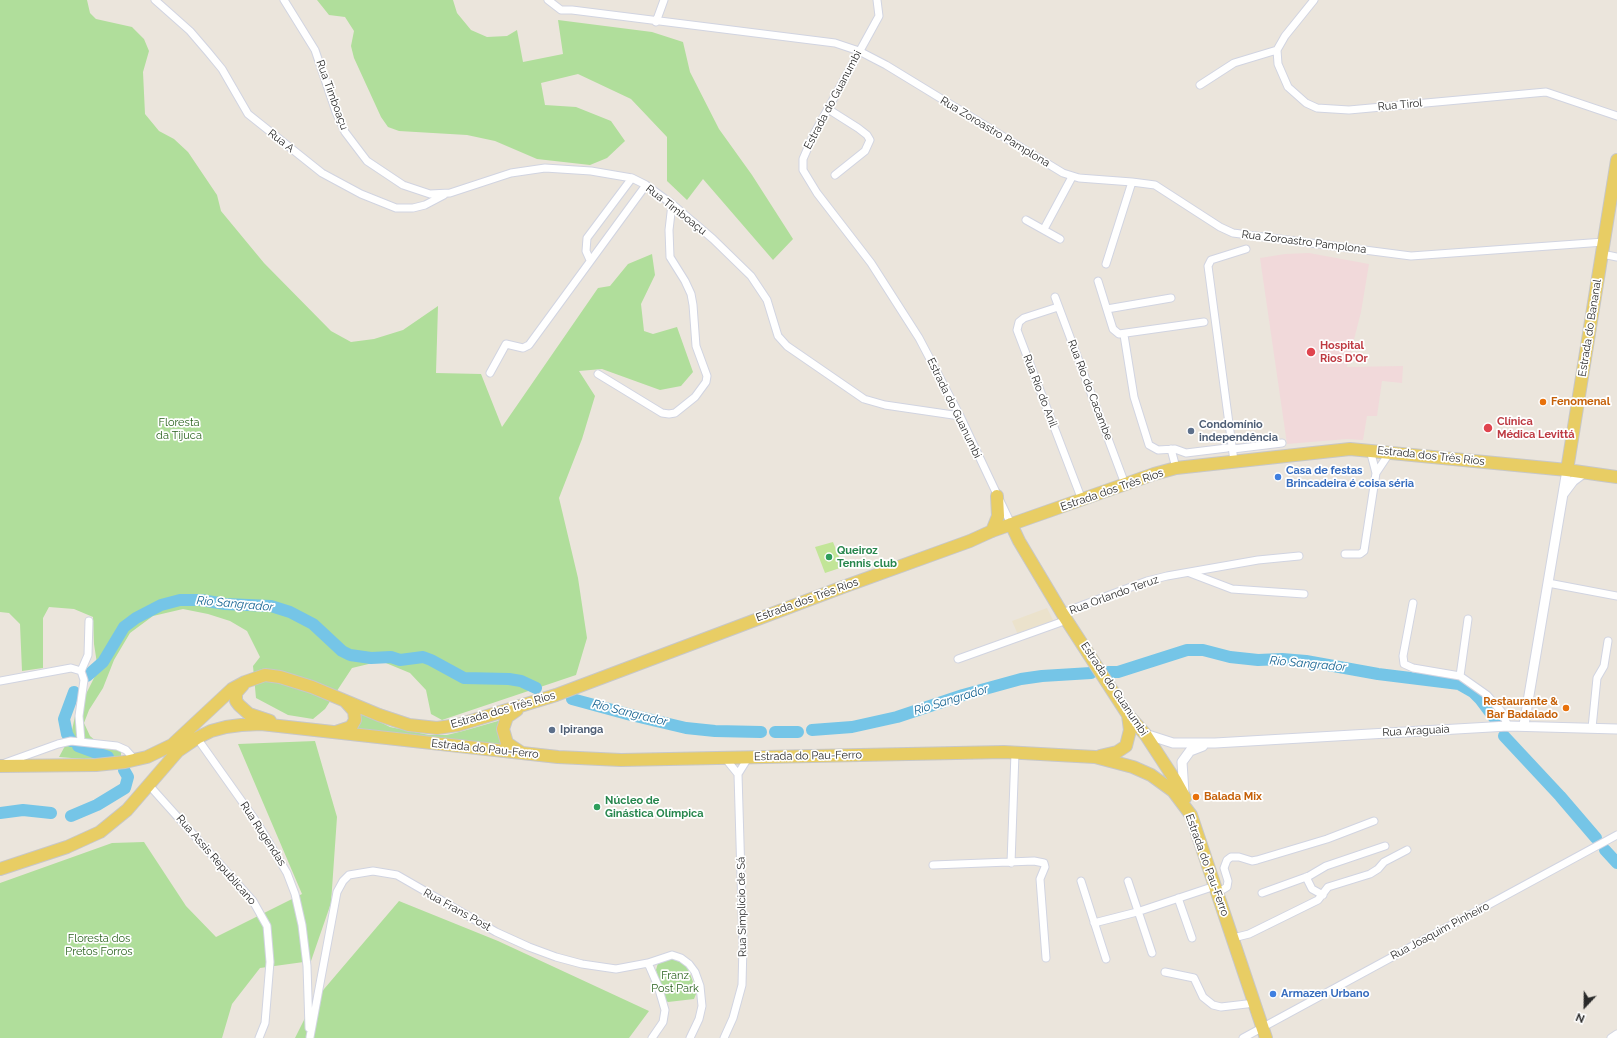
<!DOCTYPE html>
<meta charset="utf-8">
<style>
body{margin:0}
#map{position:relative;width:1617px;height:1038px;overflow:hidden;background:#ebe5dc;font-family:Raleway,sans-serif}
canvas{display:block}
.north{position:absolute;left:1565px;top:986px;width:40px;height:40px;-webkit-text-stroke:3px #fff;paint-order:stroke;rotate:202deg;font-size:11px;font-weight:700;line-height:16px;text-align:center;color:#292929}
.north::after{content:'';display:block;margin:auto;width:14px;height:18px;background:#292929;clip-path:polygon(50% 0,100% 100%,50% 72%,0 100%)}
</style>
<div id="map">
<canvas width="1617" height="1038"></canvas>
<div class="north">N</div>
</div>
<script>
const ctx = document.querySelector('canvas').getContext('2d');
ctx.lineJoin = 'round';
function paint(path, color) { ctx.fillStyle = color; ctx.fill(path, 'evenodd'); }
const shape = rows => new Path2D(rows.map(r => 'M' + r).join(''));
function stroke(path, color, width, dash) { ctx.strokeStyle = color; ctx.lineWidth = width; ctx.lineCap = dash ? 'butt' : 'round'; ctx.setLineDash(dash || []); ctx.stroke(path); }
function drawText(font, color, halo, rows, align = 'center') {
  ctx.font = font + ' Raleway,sans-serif'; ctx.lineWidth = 3.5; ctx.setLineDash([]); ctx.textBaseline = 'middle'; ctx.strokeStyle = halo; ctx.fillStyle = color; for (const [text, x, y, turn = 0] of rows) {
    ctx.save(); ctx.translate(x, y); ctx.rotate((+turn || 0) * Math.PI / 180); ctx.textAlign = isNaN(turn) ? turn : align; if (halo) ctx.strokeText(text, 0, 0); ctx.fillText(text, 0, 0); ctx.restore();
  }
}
const education = shape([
 [1047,608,1055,624,1019,637,1012,621]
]);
const medical = shape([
 [1309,253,1369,264,1361,312,1347,367,1403,366,1402,383,1382,381,1377,416,1367,416,1363,440,1347,439,1287,444,1260,258,1285,254]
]);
const green = shape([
 [0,0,87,0,90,13,96,19,132,27,144,39,149,51,143,72,145,114,159,131,174,139,188,152,217,195,221,211,264,263,331,331,351,342,374,339,403,330,438,306,436,373,481,374,502,427,598,288,610,286,628,264,652,254,655,275,641,304,644,331,653,334,677,327,693,372,681,386,660,390,602,369,579,371,595,396,582,439,559,498,578,578,587,638,576,675,442,720,431,714,426,690,410,673,381,661,352,668,325,709,313,719,288,715,256,698,253,666,260,657,247,631,230,621,208,614,183,609,153,616,130,633,114,660,103,688,89,710,84,723,90,736,97,742,115,742,121,745,121,757,84,759,59,757,71,735,75,716,98,670,94,644,93,617,74,609,49,607,43,618,43,668,22,671,20,624,9,613,0,612],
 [317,0,453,0,457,13,471,30,487,37,507,36,517,30,523,62,563,54,558,20,652,32,683,42,690,72,719,129,752,175,793,239,773,260,703,179,687,200,667,181,667,137,631,99,578,74,541,83,545,105,576,107,611,121,625,141,607,158,590,165,537,159,495,141,467,135,399,131,388,127,381,117,354,58,351,46,354,31,345,17,329,15],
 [360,712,390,727,429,735,447,735,463,731,505,719,500,734,502,745,352,732],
 [315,741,337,817,331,903,311,961,260,968,232,1004,222,1038,0,1038,0,883,112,843,144,842,186,906,216,937,302,894,238,744],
 [399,901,498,941,649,1011,629,1038,295,1038,313,1002],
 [674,957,683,962,688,969,695,987,696,994,694,999,668,1002,665,1000,656,970,658,963]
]);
const pitch = shape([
 [833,542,843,567,825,573,815,547]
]);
const river = shape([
 [1108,672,1118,672,1187,650,1203,650,1230,657,1258,660,1282,659,1306,661,1378,674,1459,684,1473,692,1480,699,1495,719],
 [87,676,103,662,124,627,136,618,161,605,180,600,201,600,225,604,271,606,290,612,313,624,342,651,350,655,371,658,391,657,400,660,423,657,431,660,464,678,509,679,521,681,536,688],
 [572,699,631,715,686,728,715,731,761,732],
 [812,730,852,727,897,717,963,695,1021,679,1042,676,1091,673],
 [775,732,798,732],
 [1504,736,1560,796,1596,838],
 [71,741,67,734,64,719,74,692],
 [78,746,108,757],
 [0,813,23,810,51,813],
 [71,816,97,805,125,788,128,777,124,770],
 [1605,850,1617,863]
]);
const minor = shape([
 [155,0,190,31,208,52,222,69,248,114,322,173,361,194,396,208,413,208,425,205,444,195],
 [284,0,315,50,336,112,345,132,367,161,403,185,430,194,450,193,511,173,545,168,591,171,632,178,646,185,672,204,713,239,751,276,767,300,778,336,787,346,864,399,885,405,960,416],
 [548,0,561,10,572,10,835,43,859,51,886,65,1063,173,1079,178,1132,182,1155,185,1220,227,1233,233,1411,256,1604,242],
 [877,0,879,16,813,136,803,159,803,170,817,193,871,263,919,338,960,416,1011,524],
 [1314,0,1285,36,1277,50,1278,64,1288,87,1306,103,1317,108,1349,110,1546,92,1617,116],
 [656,22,664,0],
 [1200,85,1234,63,1277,50],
 [828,109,858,128,867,135,870,140,865,151,835,175],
 [1026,220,1060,239],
 [1044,229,1072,177],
 [1602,254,1617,257],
 [590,260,586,251,587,238,632,178],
 [1106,264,1132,182],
 [1098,281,1113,329,1119,334,1204,322],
 [1055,297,1125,484],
 [1058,307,1024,318,1019,322,1017,330,1082,500],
 [1107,309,1171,298],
 [1124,335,1134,397,1149,445,1158,450,1175,449,1186,453,1227,448],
 [490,373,506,344,523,348,529,345,646,185],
 [598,374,662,413,669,414,675,413,695,397,706,382,707,376,696,346,693,305,691,294,685,281,670,257,669,230,672,204],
 [1171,449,1176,468],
 [1233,449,1282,443],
 [1370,450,1376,473],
 [1234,461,1208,266,1211,260,1246,249],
 [1345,554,1360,554,1364,551,1376,473,1390,452],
 [1190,573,1232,589,1304,594],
 [1548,583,1617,596],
 [1413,603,1403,656,1404,664,1413,668,1460,676,1487,695,1501,711,1508,726],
 [1062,613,1147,581,1167,576,1258,560,1299,556],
 [958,659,1067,620],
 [81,671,88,655,89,621],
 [1460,676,1468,619],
 [0,681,71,668,81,671,84,680,79,716,81,741],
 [1592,728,1597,678,1604,666,1608,641],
 [197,738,258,824,287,873,295,894,302,925,307,966,309,1028],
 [725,758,738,774],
 [5,763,58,744,71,741,117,746,126,750,135,760],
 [148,784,253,901,267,926,270,962,265,1023,259,1038],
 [1011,863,1015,753],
 [933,865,1034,861,1044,863,1045,867,1040,879,1046,958],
 [1306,877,1312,889,1323,895],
 [1081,881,1106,959],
 [1128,881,1152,953],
 [1217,893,1227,887,1228,881,1224,868,1227,860,1231,857,1239,857,1252,861,1257,860,1327,839,1374,821],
 [1262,893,1309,876,1326,866,1385,846],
 [1178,898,1192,938],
 [1094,923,1137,912,1215,886],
 [1233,938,1249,934,1318,900,1328,887,1370,874,1378,869,1384,862,1407,850],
 [648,963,672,955,681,958,689,964,695,972,700,986,702,1006,699,1019,690,1038],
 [1165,972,1194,978,1203,997,1213,1005,1221,1007,1255,1003],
 [310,1037,337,892,343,881,349,875,373,871,397,875,496,932,529,947,556,957,582,964,616,969,648,963,658,986,665,1010,663,1022,652,1038],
 [724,1038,733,1018,742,985,743,945,738,774,748,758],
 [1243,1038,1617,835],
 [1611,1038,1617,1034]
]);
const tertiary = shape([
 [1564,493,1573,481,1585,472],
 [1524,725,1567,470],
 [1145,734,1173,743,1215,743,1508,726,1617,729],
 [1184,793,1182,762,1190,751,1203,746]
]);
const primary = shape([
 [1567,470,1617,160],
 [1011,524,1019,541,1062,613,1128,715,1145,734,1175,780,1185,798],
 [992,531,998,516,997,496],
 [243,685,236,693,236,701,239,705,249,714,270,721],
 [517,710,507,717,503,729,507,743,522,753],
 [336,732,351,727,355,720,354,711,346,702],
 [1100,756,1117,752,1126,746,1130,730,1128,715],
 [0,766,96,765,125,762,147,757,172,745,232,689,245,682,265,675,280,677,312,687,379,715,409,725,437,728,458,725,556,695,843,587,970,541,992,531,1154,474,1176,468,1350,449,1567,470,1617,477],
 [0,869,67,847,100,832,127,810,178,751,197,738,211,731,226,727,241,725,261,724,558,757,621,760,1004,752,1095,757,1133,767,1151,775,1173,791,1191,815,1266,1038]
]);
const markers = [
 [1311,352,5,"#e0444e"],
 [1543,402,4,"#e8710a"],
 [1488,428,5,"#e0444e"],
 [1191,431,4,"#5c6f8a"],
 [1278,477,4,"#3f7fe0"],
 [829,557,4,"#2e9e5b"],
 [1566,708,4,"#e8710a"],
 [552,730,4,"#5c6f8a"],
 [1196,797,4,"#e8710a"],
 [597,807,4,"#2e9e5b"],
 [1273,994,4,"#3f7fe0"]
];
const streetNames = [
 ["Rua Timboaçu",332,95,70],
 ["Estrada do Guanumbi",833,100,-62],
 ["Rua Tirol",1400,105,-5],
 ["Rua Zoroastro Pamplona",995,132,31],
 ["Rua A",281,141,38],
 ["Rua Timboaçu",676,210,38],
 ["Rua Zoroastro Pamplona",1304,242,7],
 ["Estrada do Bananal",1590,328,-81],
 ["Rua Rio do Cacambe",1090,390,69],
 ["Rua Rio do Anil",1040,391,69],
 ["Estrada do Guanumbi",954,408,64],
 ["Estrada dos Três Rios",1431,456,6],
 ["Estrada dos Três Rios",1112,490,-19],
 ["Rua Orlando Teruz",1114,595,-20],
 ["Estrada dos Três Rios",807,600,-20],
 ["Estrada do Guanumbi",1114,689,56],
 ["Estrada dos Três Rios",503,710,-16],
 ["Rua Araguaia",1416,731,-3],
 ["Estrada do Pau-Ferro",485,749,6],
 ["Estrada do Pau-Ferro",808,756,-1],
 ["Rua Rugendas",263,834,57],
 ["Rua Assis Republicano",216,860,49],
 ["Estrada do Pau-Ferro",1207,865,70],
 ["Rua Simplício de Sá",742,907,-91],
 ["Rua Frans Post",457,910,29],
 ["Rua Joaquim Pinheiro",1440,931,-28]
];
const healthNames = [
 ["Hospital",1320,346],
 ["Rios D'Or",1320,359],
 ["Clínica",1497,422],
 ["Médica Levittá",1497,435]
];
const foodNames = [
 ["Fenomenal",1551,402],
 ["Restaurante &",1558,702,"right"],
 ["Bar Badalado",1558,715,"right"],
 ["Balada Mix",1204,797]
];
const parkNames = [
 ["Floresta",179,423],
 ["da Tijuca",179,436],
 ["Floresta dos",99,939],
 ["Pretos Forros",99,952],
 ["Franz",675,976],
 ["Post Park",675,989]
];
const serviceNames = [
 ["Condomínio",1199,425],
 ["independência",1199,438],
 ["Ipiranga",560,730]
];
const shopNames = [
 ["Casa de festas",1286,471],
 ["Brincadeira é coisa séria",1286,484],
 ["Armazen Urbano",1281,994]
];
const leisureNames = [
 ["Queiroz",837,551],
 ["Tennis club",837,564],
 ["Núcleo de",605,801],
 ["Ginástica Olímpica",605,814]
];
const waterNames = [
 ["Rio Sangrador",235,604,5],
 ["Rio Sangrador",1308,664,5],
 ["Rio Sangrador",951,700,-17],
 ["Rio Sangrador",630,713,14]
];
paint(education, '#ebe2cc');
paint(medical, '#f1d9da');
paint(green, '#b0de9b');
paint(pitch, '#c2e598');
stroke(river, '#75c5e7', 12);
stroke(minor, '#d1d4e1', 9);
stroke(tertiary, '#d1d4e1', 11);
stroke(primary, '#c7c7c7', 14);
stroke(minor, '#fff', 7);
stroke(tertiary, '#fff', 9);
stroke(primary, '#e8cd64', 12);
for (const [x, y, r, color] of markers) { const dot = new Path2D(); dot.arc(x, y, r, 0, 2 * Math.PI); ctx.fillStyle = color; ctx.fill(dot); stroke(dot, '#fff', 1.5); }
drawText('11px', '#292929', '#fff', streetNames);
drawText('bold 11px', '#be3a42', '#fff', healthNames, 'left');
drawText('bold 11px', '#c56008', '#fff', foodNames, 'left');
drawText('11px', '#2a621e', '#fff', parkNames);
drawText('bold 11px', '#4e5e75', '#fff', serviceNames, 'left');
drawText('bold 11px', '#366cbe', '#fff', shopNames, 'left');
drawText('bold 11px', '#27864d', '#fff', leisureNames, 'left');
drawText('italic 12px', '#156392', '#fff', waterNames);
</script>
